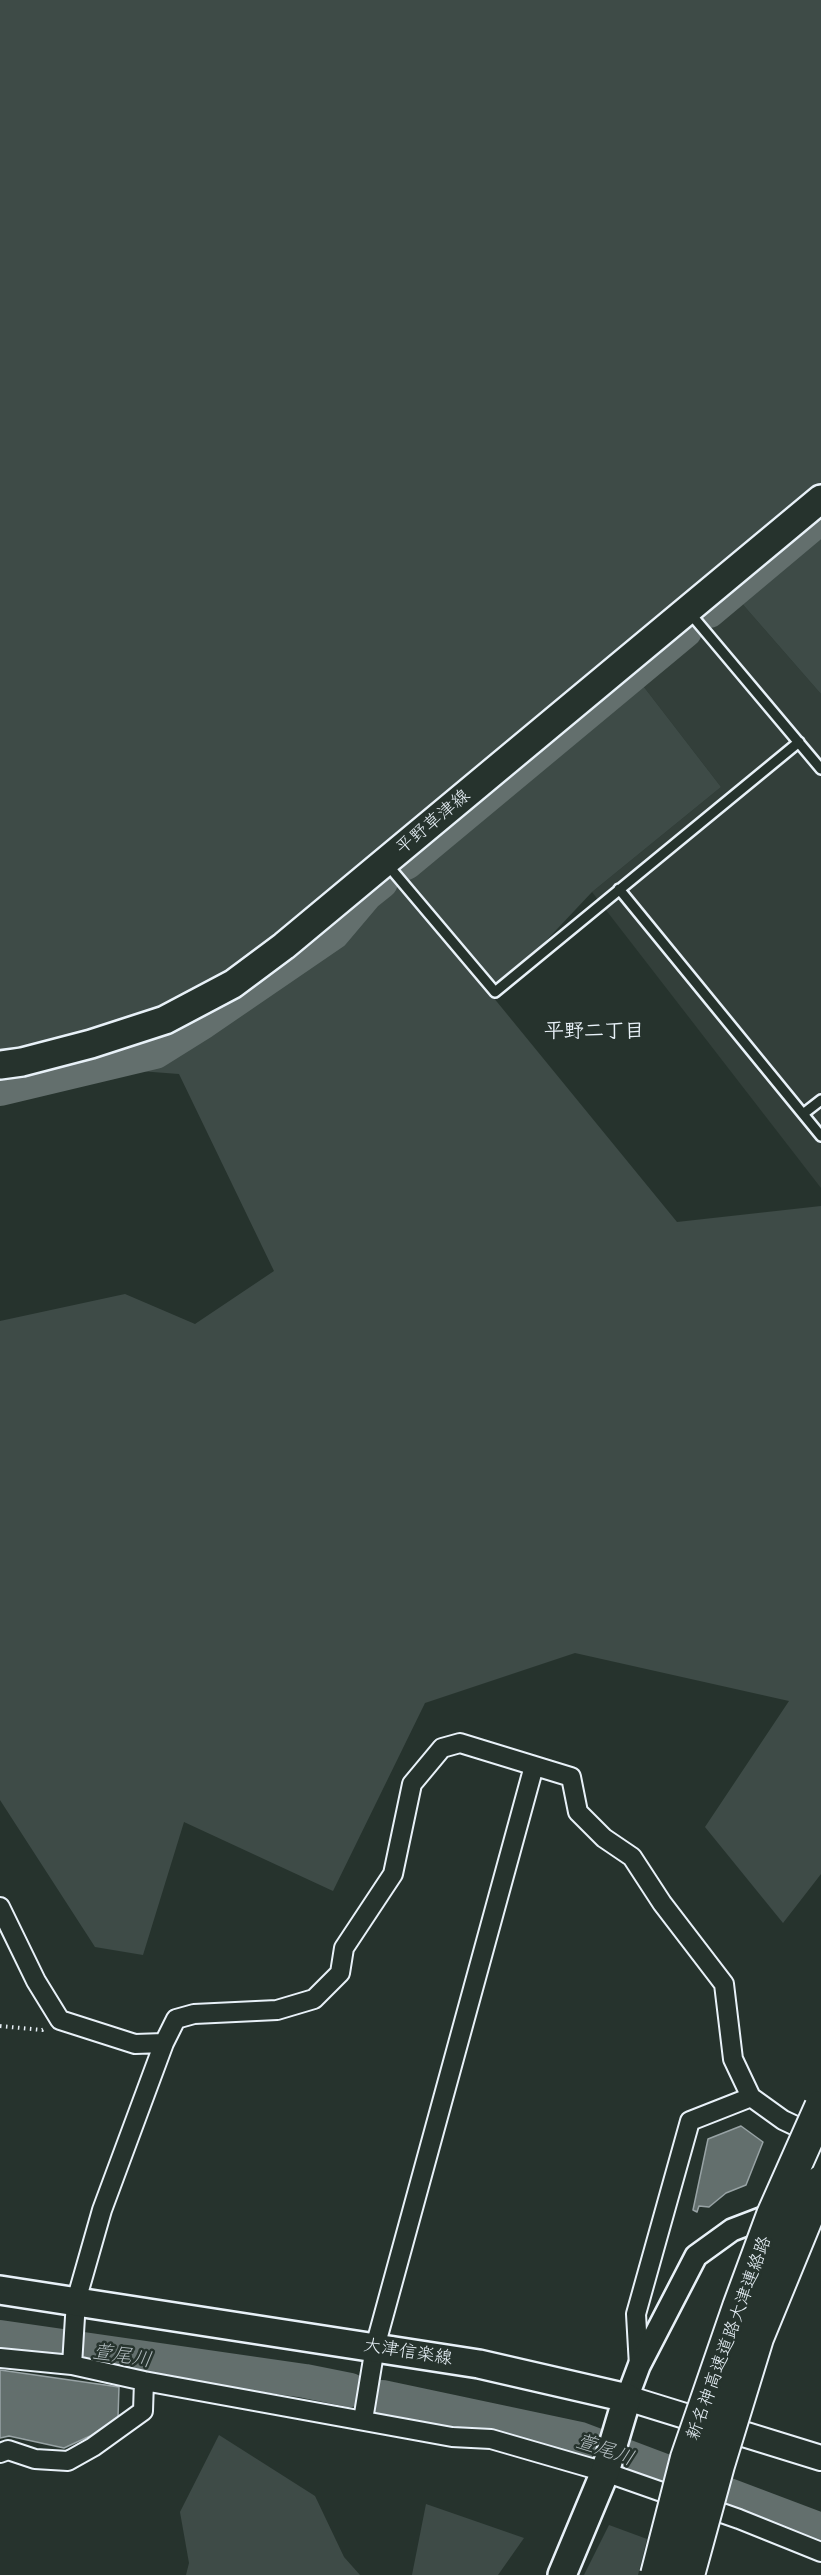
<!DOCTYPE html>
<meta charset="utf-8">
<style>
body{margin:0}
canvas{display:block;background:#26332d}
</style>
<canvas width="821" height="2575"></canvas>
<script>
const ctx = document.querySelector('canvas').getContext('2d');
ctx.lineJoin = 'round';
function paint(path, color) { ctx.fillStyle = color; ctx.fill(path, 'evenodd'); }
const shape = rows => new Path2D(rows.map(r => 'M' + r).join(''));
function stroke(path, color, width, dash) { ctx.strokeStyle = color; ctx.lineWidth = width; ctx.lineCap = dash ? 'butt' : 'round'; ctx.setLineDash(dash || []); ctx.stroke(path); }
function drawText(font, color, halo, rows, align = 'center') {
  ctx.font = font + ' Delius,"Klee One",sans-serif'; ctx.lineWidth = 5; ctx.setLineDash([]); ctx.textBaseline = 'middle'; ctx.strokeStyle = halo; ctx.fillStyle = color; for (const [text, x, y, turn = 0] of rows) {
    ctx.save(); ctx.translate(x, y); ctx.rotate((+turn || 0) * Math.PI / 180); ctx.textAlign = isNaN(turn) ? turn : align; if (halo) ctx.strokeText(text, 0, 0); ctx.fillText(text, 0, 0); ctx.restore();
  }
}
const built = shape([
 [725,584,821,694,821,1188,592,892,721,787,627,665]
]);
const green = shape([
 [0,0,821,0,821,694,725,584,627,665,721,787,592,892,493,997,677,1222,821,1206,821,1874,783,1923,705,1827,789,1701,575,1653,425,1703,333,1891,184,1822,143,1955,95,1947,0,1800,0,1321,125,1294,195,1324,274,1271,179,1074,22,1062,0,1063],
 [219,2435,315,2496,344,2557,360,2575,186,2575,189,2563,180,2512],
 [426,2504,524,2538,498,2575,412,2575],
 [609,2525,647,2539,638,2575,584,2575]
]);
const water = shape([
 [741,2126,763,2142,746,2185,726,2193,709,2207,699,2206,697,2212,693,2210,708,2139,741,2126],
 [0,2370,119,2387,118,2417,90,2436,64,2448,9,2436,0,2438,0,2370]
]);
const river = shape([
 [709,611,821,517],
 [406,863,685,631],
 [0,1089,155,1052,203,1022,333,933,366,894,381,882],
 [0,2337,305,2381,350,2390],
 [382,2397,580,2439,821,2530]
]);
const path = shape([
 [0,2026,42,2030,46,2028]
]);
const service = shape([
 [689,612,821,769],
 [386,863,495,992,799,742],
 [619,889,821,1136],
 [803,1114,821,1100]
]);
const minor = shape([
 [0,1907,36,1981,60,2020,135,2044,164,2043,176,2019,194,2014,277,2010,314,1999,340,1973,344,1948,393,1874,412,1784,442,1748,460,1743,571,1777,578,1812,604,1838,632,1857,662,1903,724,1984,733,2059,751,2097,783,2120,817,2136],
 [0,2358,72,2365,144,2381,452,2437,491,2439,605,2472,739,2519,821,2552],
 [72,2365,76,2301,102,2210,164,2043],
 [639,2366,636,2314,690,2121,751,2097],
 [363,2420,375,2347,534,1766],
 [0,2453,8,2450,35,2459,68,2461,93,2447,143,2411,144,2381]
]);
const tertiary = shape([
 [627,2398,639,2366,696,2256,732,2230,779,2212]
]);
const secondary = shape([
 [627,2398,821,2458]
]);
const primary = shape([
 [0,1065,22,1062,91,1044,165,1020,233,984,284,946,821,499],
 [0,2290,479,2364,627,2398,605,2472,562,2575]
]);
const motorwayBridge = shape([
 [657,2575,687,2458,739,2307,773,2215,821,2107],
 [688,2575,718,2465,757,2338,821,2182]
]);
const streetNames = [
 ["平野草津線",433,822,-40],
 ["新名神高速道路大津連絡路",729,2338,-70],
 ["大津信楽線",408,2352,9]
];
const neighbourhoodNames = [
 ["平野二丁目",594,1031]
];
const waterNames = [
 ["萱尾川",122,2356,9],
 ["萱尾川",605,2450,19]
];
paint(built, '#333f3a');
paint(green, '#3e4b47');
paint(water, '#636f6d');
stroke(water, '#98a3a5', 1.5);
stroke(river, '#636f6d', 34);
stroke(service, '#e8f1f8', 14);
stroke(minor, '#e8f1f8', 22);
stroke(tertiary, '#e8f1f8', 26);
stroke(secondary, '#e8f1f8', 28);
stroke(primary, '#e8f1f8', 32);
stroke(path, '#e8f1f8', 4, [1.5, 4.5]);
stroke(service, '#26332d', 9);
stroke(minor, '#26332d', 18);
stroke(tertiary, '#26332d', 21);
stroke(secondary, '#26332d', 24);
stroke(primary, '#26332d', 27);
stroke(motorwayBridge, '#e8f1f8', 36, []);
stroke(motorwayBridge, '#26332d', 32);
drawText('18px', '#e8f1f8', '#26332d', streetNames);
drawText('bold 20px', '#e8f1f8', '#26332d', neighbourhoodNames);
drawText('italic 20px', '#b3bdc0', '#26332d', waterNames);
</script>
